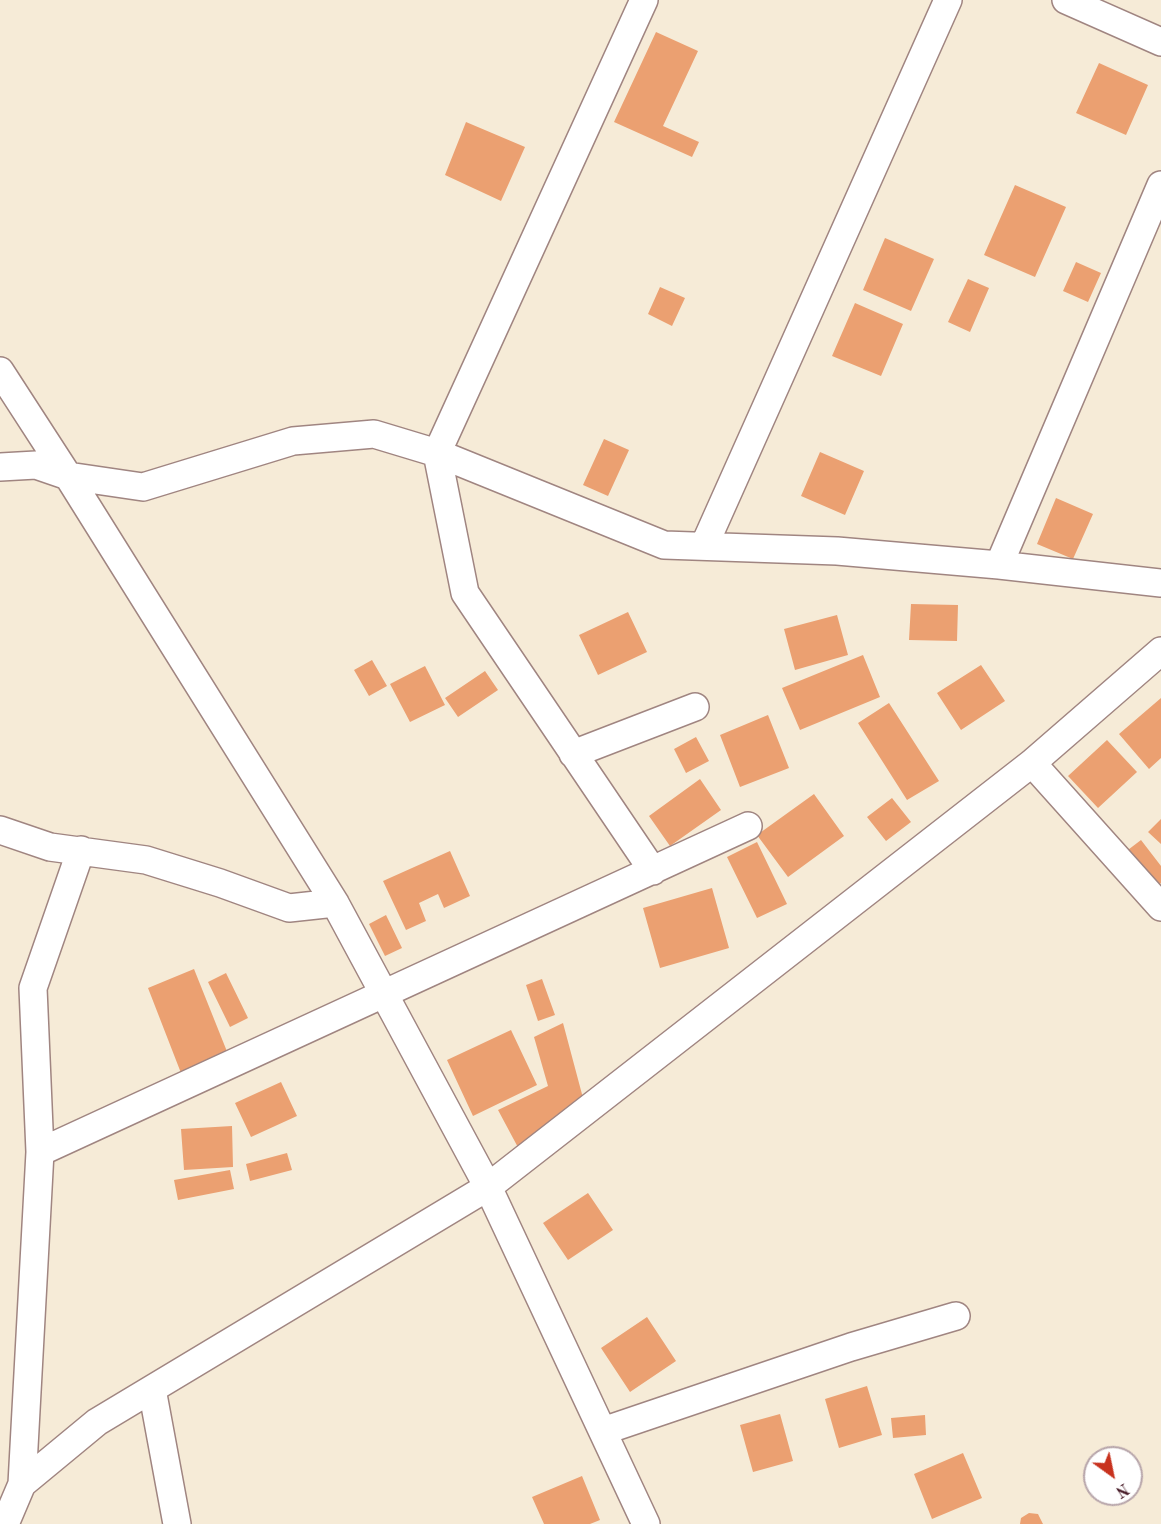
<!DOCTYPE html>
<style>
body{margin:0}
#map{position:relative;width:1161px;height:1524px;overflow:hidden;background:#f6ebd7;font-family:"Old Standard TT",serif}
canvas{display:block}
.north{position:absolute;left:1083px;top:1446px;width:60px;height:60px;box-sizing:border-box;background:#fff;border:2px solid #b7a5aa;border-radius:50%;rotate:147deg;font-size:16px;font-weight:700;line-height:24px;text-align:center;color:#4a1f2b}
.north::after{content:'';display:block;margin:auto;width:21px;height:27px;background:#c8321e;clip-path:polygon(50% 0,100% 100%,50% 72%,0 100%)}
</style>
<div id="map">
<canvas width="1161" height="1524"></canvas>
<div class="north">N</div>
</div>
<script>
const ctx = document.querySelector('canvas').getContext('2d');
ctx.lineJoin = 'round';
function paint(path, color) { ctx.fillStyle = color; ctx.fill(path, 'evenodd'); }
const shape = rows => new Path2D(rows.map(r => 'M' + r).join(''));
function stroke(path, color, width, dash) { ctx.strokeStyle = color; ctx.lineWidth = width; ctx.lineCap = dash ? 'butt' : 'round'; ctx.setLineDash(dash || []); ctx.stroke(path); }
const building = shape([
 [656,32,698,51,663,126,699,142,692,157,614,122],
 [1099,63,1148,85,1126,135,1076,113],
 [466,122,525,147,501,201,445,175],
 [1015,185,1066,207,1035,277,984,255],
 [885,238,934,259,911,311,863,290],
 [1076,262,1101,273,1088,302,1063,291],
 [968,279,989,288,970,332,948,322],
 [660,287,685,298,672,326,648,314],
 [855,303,903,324,881,376,832,356],
 [604,439,629,450,608,496,583,485],
 [820,452,864,471,845,515,801,496],
 [1056,498,1093,514,1073,559,1037,544],
 [911,604,958,605,957,641,909,640],
 [628,612,647,652,598,675,579,635],
 [837,615,848,655,795,670,784,629],
 [863,655,880,697,800,730,782,688],
 [372,660,387,686,369,696,354,670],
 [981,665,1005,701,961,730,937,693],
 [425,666,445,705,410,722,390,684],
 [485,671,498,690,458,717,445,698],
 [1161,698,1161,758,1149,769,1119,734],
 [889,703,939,781,907,800,858,723],
 [768,715,789,768,740,787,720,735],
 [696,737,709,761,686,773,674,749],
 [1107,740,1137,772,1098,808,1068,776],
 [700,779,721,810,670,846,649,816],
 [814,794,844,836,788,877,757,835],
 [892,798,911,822,886,841,867,817],
 [1161,819,1161,844,1148,832],
 [1141,840,1161,866,1161,883,1149,893,1120,856],
 [757,842,787,904,757,918,727,857],
 [450,851,470,896,444,908,438,894,419,903,426,921,406,930,383,881],
 [712,888,729,948,660,968,643,908],
 [386,915,402,948,385,956,369,924],
 [194,969,228,1054,181,1073,148,988],
 [226,973,248,1018,230,1027,208,982],
 [542,979,555,1015,538,1021,526,985],
 [563,1023,583,1098,521,1153,498,1110,548,1086,534,1037],
 [511,1030,537,1085,473,1116,447,1060],
 [281,1082,297,1116,251,1137,235,1103],
 [232,1126,233,1167,184,1170,181,1129],
 [287,1153,292,1170,250,1181,246,1164],
 [230,1170,234,1189,178,1200,174,1180],
 [588,1193,613,1230,568,1260,543,1223],
 [647,1317,676,1361,630,1392,601,1348],
 [867,1386,882,1435,839,1448,825,1399],
 [780,1414,793,1461,753,1472,740,1425],
 [925,1415,926,1435,893,1438,891,1418],
 [963,1453,982,1498,932,1519,914,1474],
 [582,1476,600,1520,590,1524,544,1524,532,1497],
 [1029,1513,1038,1514,1043,1524,1020,1524,1021,1518]
]);
const street = shape([
 [644,0,437,453,465,593,653,871],
 [1066,0,1161,42],
 [0,371,68,476,335,903,488,1187,646,1524],
 [0,467,36,465,68,476,143,487,293,441,374,434,437,453,664,545,837,551,999,565,1161,583],
 [704,546,948,0],
 [999,565,1161,185],
 [573,754,695,707],
 [1032,763,1161,907],
 [0,830,50,847,146,860,220,883,289,908,335,903],
 [40,1152,748,826],
 [152,1389,177,1524],
 [603,1431,851,1347,956,1316],
 [22,1484,40,1152,33,988,81,850],
 [5,1524,22,1484,97,1422,488,1187,1032,763,1161,651]
]);
paint(building, '#eba071');
stroke(street, '#a08581', 30);
stroke(street, '#fff', 27);
</script>
